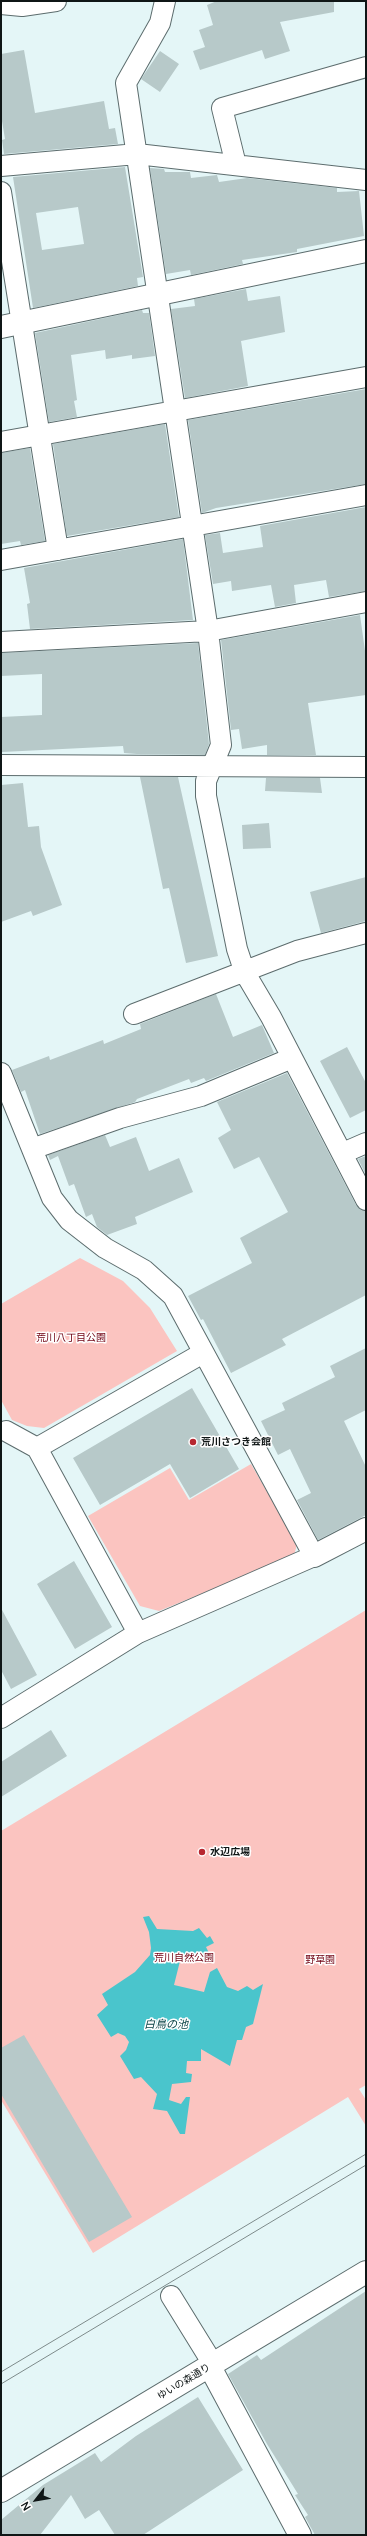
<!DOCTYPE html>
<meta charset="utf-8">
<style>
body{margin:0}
#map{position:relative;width:367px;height:2536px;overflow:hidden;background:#e4f6f7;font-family:Manrope,sans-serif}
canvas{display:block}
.frame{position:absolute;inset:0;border:2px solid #0f1616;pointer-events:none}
.north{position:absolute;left:16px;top:2480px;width:40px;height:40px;-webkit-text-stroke:3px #fff;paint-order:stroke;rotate:239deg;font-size:11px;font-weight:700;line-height:16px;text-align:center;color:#0f1616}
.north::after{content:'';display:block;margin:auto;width:14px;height:18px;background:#0f1616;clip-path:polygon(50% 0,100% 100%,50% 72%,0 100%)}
</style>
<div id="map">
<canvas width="367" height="2536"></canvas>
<div class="frame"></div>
<div class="north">N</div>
</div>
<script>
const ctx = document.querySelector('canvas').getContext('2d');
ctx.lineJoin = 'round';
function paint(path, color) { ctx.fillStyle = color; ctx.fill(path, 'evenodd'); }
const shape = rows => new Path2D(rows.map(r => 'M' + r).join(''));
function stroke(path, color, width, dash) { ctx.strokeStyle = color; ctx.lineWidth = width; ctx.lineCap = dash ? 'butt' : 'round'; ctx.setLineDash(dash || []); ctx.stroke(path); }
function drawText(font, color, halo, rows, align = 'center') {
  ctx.font = font + ' Manrope,"Noto Sans JP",sans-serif'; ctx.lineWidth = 3; ctx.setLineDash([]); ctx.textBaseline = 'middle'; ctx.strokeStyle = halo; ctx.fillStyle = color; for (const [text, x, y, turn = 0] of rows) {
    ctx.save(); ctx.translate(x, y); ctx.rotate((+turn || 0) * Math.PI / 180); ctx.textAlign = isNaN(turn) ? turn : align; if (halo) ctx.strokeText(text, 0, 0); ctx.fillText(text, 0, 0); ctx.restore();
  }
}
const green = shape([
 [80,1258,123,1281,150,1308,177,1351,44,1428,27,1426,12,1420,1,1400,1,1304],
 [251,1464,297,1544,294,1556,159,1611,140,1606,88,1516,170,1468,189,1500],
 [366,1610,366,2085,359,2089,366,2100,366,2126,348,2097,93,2253,1,2100,1,1831]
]);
const water = shape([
 [149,1916,157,1929,193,1931,199,1928,207,1938,210,1936,214,1943,206,1947,210,1955,202,1961,181,1957,174,1985,204,1992,210,1972,217,1968,227,1987,238,1991,247,1986,253,1990,263,1984,253,2024,246,2027,242,2040,237,2040,230,2066,201,2049,201,2061,187,2061,186,2073,192,2074,191,2082,172,2084,169,2100,181,2104,186,2097,190,2097,185,2134,180,2134,167,2111,153,2109,157,2094,141,2077,134,2079,120,2056,126,2050,129,2042,125,2036,118,2033,111,2037,97,2015,108,2005,102,1994,135,1972,150,1955,151,1948,149,1932,143,1917]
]);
const building = shape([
 [217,1,334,1,334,12,280,22,290,51,265,59,262,50,200,70,193,51,205,47,199,30,213,25,207,5],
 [24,50,35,113,104,101,109,129,115,128,118,144,4,154,2,140,5,139,1,115,1,54],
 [160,51,179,64,160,92,141,79],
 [125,167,143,277,137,278,138,286,33,308,13,177],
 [78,207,84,244,42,250,36,213],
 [150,168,164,169,165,172,190,172,191,178,217,175,219,182,247,178,337,188,337,192,359,191,364,236,297,249,297,252,242,260,243,264,191,275,190,270,166,274],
 [246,289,248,301,280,296,285,332,241,341,248,386,185,398,171,309,195,306,194,299],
 [142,310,143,313,149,313,155,356,132,359,132,355,106,359,105,350,71,355,77,400,74,401,77,417,49,422,35,333],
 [366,389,366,484,216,508,202,513,188,420],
 [165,424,179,517,67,536,53,444],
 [30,448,45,541,21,545,20,541,1,544,1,453],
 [366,507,366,591,329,597,326,580,294,585,296,603,275,607,271,585,232,591,231,581,213,584,205,535,220,533,223,553,263,547,260,526],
 [183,539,193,620,30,629,27,604,30,603,24,568],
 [360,615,366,658,366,695,308,703,316,755,267,755,267,745,242,749,239,729,231,730,221,640],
 [198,643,209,744,205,755,137,754,124,753,123,746,2,752,1,717,42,715,42,674,1,676,1,653],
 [140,777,178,777,218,956,186,963,169,888,163,889],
 [266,778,320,778,322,793,265,791],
 [23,783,28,827,39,826,41,847,62,905,33,916,31,911,1,922,1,785],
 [269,823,271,848,243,849,242,825],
 [366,877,366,921,321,933,310,892],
 [216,994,233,1037,262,1025,274,1053,206,1081,204,1078,191,1083,189,1079,137,1099,135,1102,40,1134,25,1090,21,1092,12,1070,49,1056,50,1060,103,1040,104,1044,141,1029,140,1024],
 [347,1047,366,1083,366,1110,350,1118,320,1061],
 [287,1073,356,1205,366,1211,366,1295,282,1339,286,1345,231,1373,203,1319,201,1320,188,1296,252,1263,240,1238,288,1212,259,1157,234,1169,218,1138,231,1130,217,1102],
 [105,1135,110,1147,136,1137,149,1171,179,1158,193,1192,135,1217,137,1224,107,1235,97,1227,92,1214,86,1217,74,1184,69,1186,58,1156,50,1160,48,1155],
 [366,1156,366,1175,358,1159],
 [366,1348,366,1410,344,1421,366,1467,366,1515,318,1540,297,1500,311,1493,290,1449,278,1455,261,1421,285,1410,282,1403,335,1377,330,1366],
 [192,1388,239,1469,190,1498,170,1464,100,1505,73,1458],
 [74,1561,112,1627,75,1649,37,1584],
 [1,1608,37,1675,11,1689,1,1670],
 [51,1730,67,1756,1,1797,1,1762],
 [24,2035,132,2217,89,2242,1,2094,1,2048],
 [366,2291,366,2535,315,2535,305,2517,308,2515,295,2495,298,2494,267,2444,228,2374,257,2355,261,2360],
 [198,2397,243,2470,143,2535,115,2535,99,2510,85,2519,71,2495,40,2535,1,2535,1,2520,43,2485,95,2453,101,2462,136,2436]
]);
const street = shape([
 [165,1,160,23,126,83,208,631,221,745,206,781,206,796,237,949,245,973,271,1017,366,1200],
 [1,4,22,6,56,1],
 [236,165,222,108,366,67],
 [1,166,137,154,366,180],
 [1,192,58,550],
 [1,442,366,377],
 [1,560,366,495],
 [1,642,208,631,366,602],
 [1,765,366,767],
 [134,1014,297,951,366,933],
 [1,1073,52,1198,69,1220,105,1248,144,1270,173,1296,314,1556,138,1633,1,1718],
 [32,1149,120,1118,201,1096,292,1058],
 [343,1153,366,1143],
 [6,1431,37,1448],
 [138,1633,37,1448,203,1353],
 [171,2296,213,2364]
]);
const secondary = shape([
 [1,327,366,251],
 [314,1556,366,1529],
 [210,2367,300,2535],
 [1,2491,366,2272]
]);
const tram = shape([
 [1,2372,366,2154],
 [1,2384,366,2165]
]);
const markers = [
 [193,1442,4,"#b72730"],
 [202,1852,4,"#b72730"]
];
const parkNames = [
 ["荒川八丁目公園",71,1338],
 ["荒川自然公園",184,1958],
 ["野草園",320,1960]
];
const poiNames = [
 ["荒川さつき会館",201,1442],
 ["水辺広場",210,1852]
];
const streetNames = [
 ["ゆいの森通り",184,2382,-31]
];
const waterNames = [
 ["白鳥の池",166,2025]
];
paint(green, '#fbc4c0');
paint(water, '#4ac5cc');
paint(building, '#b7c9c9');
stroke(street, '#5c6c6d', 22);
stroke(secondary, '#5c6c6d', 24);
stroke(street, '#fff', 20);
stroke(secondary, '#fff', 22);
stroke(tram, '#7e8b8b', 1);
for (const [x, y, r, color] of markers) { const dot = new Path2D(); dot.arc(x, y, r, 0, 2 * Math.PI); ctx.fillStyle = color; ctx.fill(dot); stroke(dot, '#fff', 1.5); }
drawText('10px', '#700212', '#fff', parkNames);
drawText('bold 10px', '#0f1616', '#fff', poiNames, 'left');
drawText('10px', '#0f1616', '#fff', streetNames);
drawText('italic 11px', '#0b4447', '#fff', waterNames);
</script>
